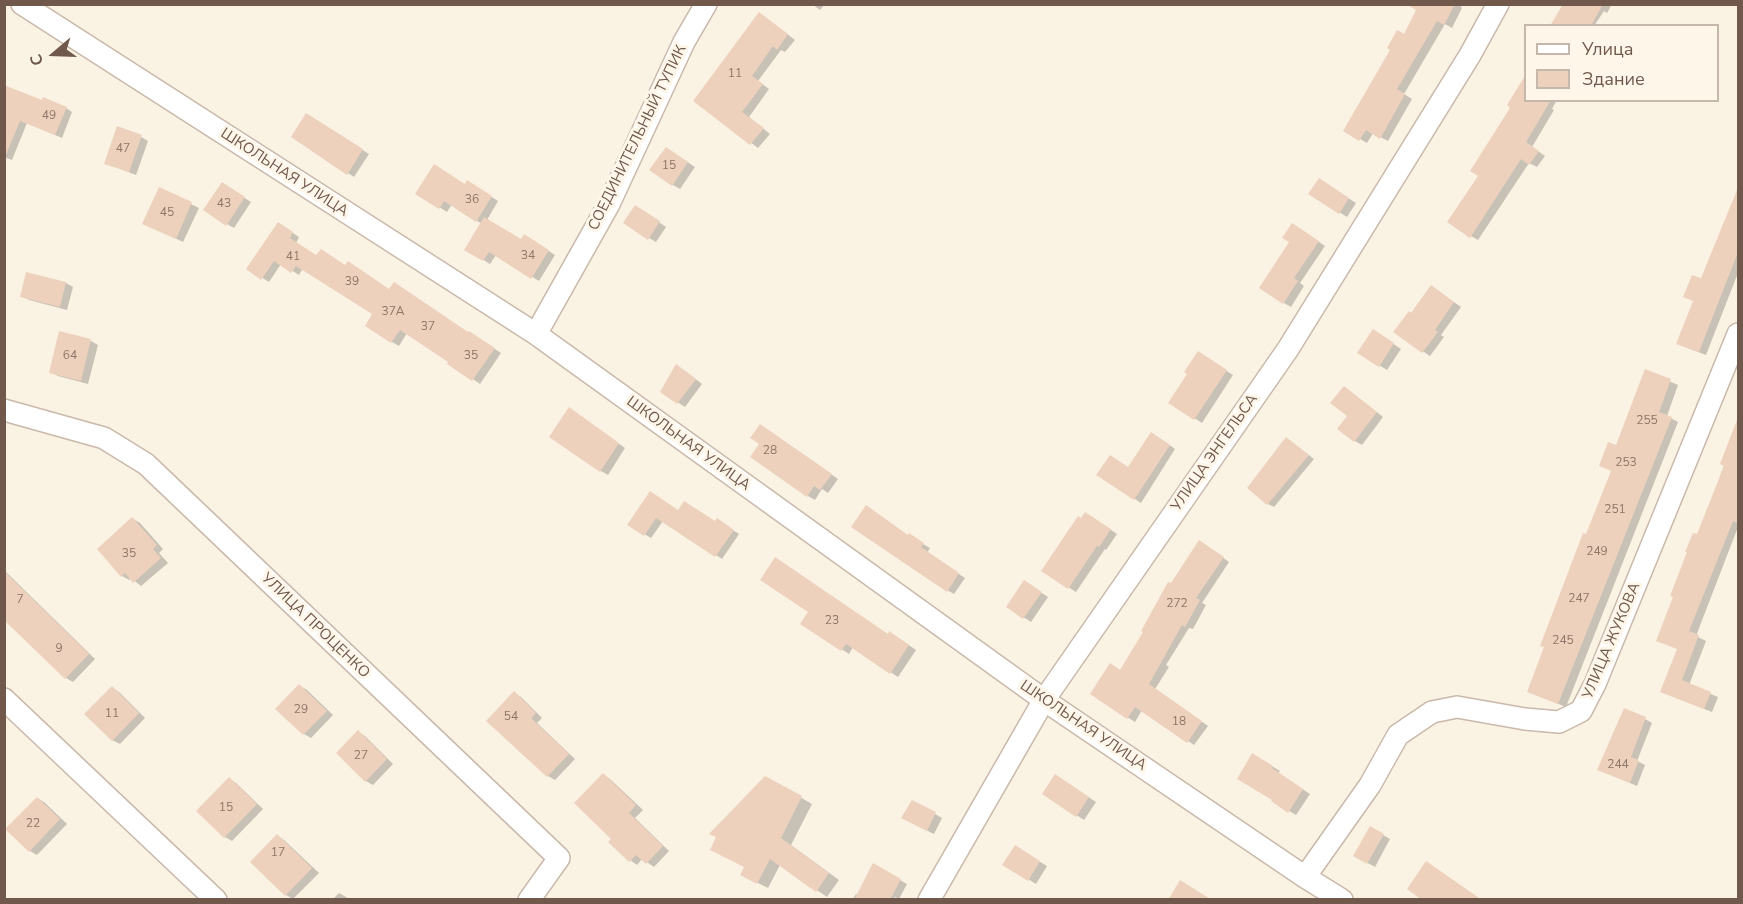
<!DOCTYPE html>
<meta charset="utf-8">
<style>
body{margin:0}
#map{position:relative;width:1743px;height:904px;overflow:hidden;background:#faf2e3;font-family:"Nunito Sans",sans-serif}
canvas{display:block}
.frame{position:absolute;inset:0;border:6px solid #70594c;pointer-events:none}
.legend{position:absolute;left:1524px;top:24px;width:195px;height:78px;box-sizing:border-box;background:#fdf6e9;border:2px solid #c5b7aa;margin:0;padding:8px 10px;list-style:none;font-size:18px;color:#70594c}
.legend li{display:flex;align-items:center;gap:12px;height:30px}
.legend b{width:30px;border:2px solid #c5b7aa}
.north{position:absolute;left:24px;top:24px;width:60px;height:60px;-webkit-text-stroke:4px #fdf6e9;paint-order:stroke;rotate:251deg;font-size:16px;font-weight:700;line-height:24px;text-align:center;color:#70594c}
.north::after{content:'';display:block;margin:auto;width:21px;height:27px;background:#70594c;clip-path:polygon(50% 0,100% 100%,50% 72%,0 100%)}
</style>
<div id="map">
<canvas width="1743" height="904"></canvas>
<div class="frame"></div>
<ul class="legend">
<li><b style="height:8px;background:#fff"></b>Улица</li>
<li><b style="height:16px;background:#edd1bd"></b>Здание</li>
</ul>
<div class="north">С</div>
</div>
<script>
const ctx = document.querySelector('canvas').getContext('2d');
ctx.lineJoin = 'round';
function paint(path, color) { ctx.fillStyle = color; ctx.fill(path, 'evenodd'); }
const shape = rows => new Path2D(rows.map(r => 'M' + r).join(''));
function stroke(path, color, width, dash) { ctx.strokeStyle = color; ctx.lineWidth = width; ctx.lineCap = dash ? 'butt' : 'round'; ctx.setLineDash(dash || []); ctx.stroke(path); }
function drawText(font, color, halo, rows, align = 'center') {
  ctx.font = font + ' "Nunito Sans",sans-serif'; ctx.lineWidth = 6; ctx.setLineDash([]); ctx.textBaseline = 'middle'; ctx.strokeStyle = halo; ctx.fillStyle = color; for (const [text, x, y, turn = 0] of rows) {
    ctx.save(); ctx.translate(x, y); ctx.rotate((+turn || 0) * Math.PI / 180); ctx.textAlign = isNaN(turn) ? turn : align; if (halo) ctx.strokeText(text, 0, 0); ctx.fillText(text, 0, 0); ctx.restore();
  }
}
const shadow = shape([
 [812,4,825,4,820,10],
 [1421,4,1459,4,1462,8,1452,28,1445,24,1404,94,1412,99,1388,141,1373,133,1367,143,1345,130,1405,36],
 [1566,4,1612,4,1607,13,1604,11,1594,26,1555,26],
 [766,18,795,40,785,52,781,50,758,81,769,89,749,117,770,134,758,148,695,100],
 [4,90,66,108,72,112,62,138,27,123,12,160,4,157],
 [1526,100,1557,100,1552,109,1554,110,1532,147,1545,156,1537,167,1529,163,1478,240,1471,236,1480,176,1513,107],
 [306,115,369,154,354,177,293,137],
 [141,137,148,141,136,175,105,163],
 [674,153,695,167,680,189,673,185],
 [468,182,498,201,487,220,527,245,525,236,555,255,539,281,496,255,490,264,466,249,482,224,452,204,447,212,417,193,466,186],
 [1326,184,1356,203,1347,217,1310,193],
 [229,188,251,202,234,228,227,224],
 [160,189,199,208,183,242,151,227],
 [1738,190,1738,273,1706,355,1685,347,1702,280],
 [643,211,666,227,656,242,649,238],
 [285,228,299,237,296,243,317,257,346,267,476,337,501,353,480,384,407,333,399,346,392,342,367,325,374,314,303,268,299,275,281,264,269,282,248,269],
 [1300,229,1325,246,1300,283,1304,286,1291,307,1284,303],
 [27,273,66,283,73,287,67,310,29,300,22,296],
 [1438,291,1461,307,1441,335,1444,337,1430,356,1395,332,1411,314],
 [1380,335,1401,349,1387,370,1359,353],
 [91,341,98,345,88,384,58,376,51,372],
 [1205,357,1233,375,1202,423,1170,402],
 [684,370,702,384,685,407,662,392],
 [1646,371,1678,385,1667,416,1678,422,1566,707,1536,695,1586,536,1612,471,1616,447],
 [1351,392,1383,417,1362,445,1355,441],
 [576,413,625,448,608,475,601,471],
 [1738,428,1738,527,1696,636,1706,641,1689,685,1718,697,1712,712,1669,695,1698,536],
 [768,430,838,479,828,493,822,489,815,500,808,496],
 [1158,437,1175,449,1141,503,1098,475,1129,469],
 [1293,443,1314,459,1274,507,1268,504],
 [679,512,723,524,739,534,722,559,663,521,651,538,629,525],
 [1093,518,1117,534,1106,550,1105,549,1076,592,1043,571,1081,520],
 [133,519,140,523,163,549,159,553,168,563,141,586,131,578,129,580,122,576],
 [909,536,930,548,927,553,965,578,954,594,947,590],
 [1206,546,1229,562,1202,603,1206,605,1193,629,1189,628,1166,665,1169,667,1155,689,1208,726,1194,745,1142,710,1135,722,1092,694,1121,672,1171,585],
 [4,570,95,659,73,682,66,678,4,618],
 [1031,586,1048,597,1031,622,1008,607],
 [810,611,897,637,916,650,898,677,853,647,849,654,802,623],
 [300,686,307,690,333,715,311,738,304,734],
 [112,688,119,692,145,718,120,744,112,740],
 [514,693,521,697,542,718,537,723,575,759,555,780,548,776],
 [1645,719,1652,723,1637,761,1645,765,1637,786,1606,773],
 [358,732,365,736,393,764,373,785,366,781],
 [1253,755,1280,771,1278,773,1310,794,1296,815,1289,811],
 [603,775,610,779,643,810,635,818,669,851,654,867,642,859,637,865,630,860,613,839],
 [765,777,812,804,791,845,839,880,827,897,780,865,768,888,752,880,746,867],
 [229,779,236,783,263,809,232,841,225,837,198,811],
 [1063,780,1096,802,1084,820,1044,794],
 [37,798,44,802,67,824,37,855,30,851],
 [935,814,942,818,934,834,910,822],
 [1371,828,1390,839,1375,867,1355,856],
 [277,836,284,840,319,873,293,899,286,895,252,862],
 [1015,847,1047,866,1036,884,1004,864],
 [874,865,907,884,899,899,895,897,893,900,852,900,856,894,858,895],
 [339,893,346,897,349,900,332,900]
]);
const building = shape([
 [1406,4,1455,4,1444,25,1437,21,1397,89,1405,94,1380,139,1366,130,1359,141,1343,131,1390,50,1387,48,1397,30,1404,34,1416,10],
 [1563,4,1603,4,1591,26,1550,26],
 [759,12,788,34,777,50,773,46,752,76,763,84,742,112,764,128,750,145,693,101],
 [1526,74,1526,100,1551,100,1526,142,1539,151,1529,165,1521,159,1470,238,1447,222,1478,176,1470,171,1510,108,1507,105],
 [4,85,42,100,43,97,67,107,55,135,20,121,5,157],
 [306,113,363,149,347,175,291,137],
 [117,126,142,135,129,172,104,164],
 [666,147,688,162,672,186,649,170],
 [434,164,465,184,467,180,492,196,476,222,444,201,439,209,415,194],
 [1319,178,1349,198,1339,214,1308,194],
 [222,182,245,197,226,226,203,210],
 [159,187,192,202,176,239,142,224],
 [1737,190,1738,252,1699,352,1676,344,1693,301,1683,297,1692,275,1701,278],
 [635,205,660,221,648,240,623,223],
 [484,217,521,239,524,234,549,250,531,279,489,252,483,261,464,250],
 [278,222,293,232,290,238,316,255,321,249,345,265,348,261,389,289,394,282,468,332,469,331,495,348,472,381,447,364,448,362,400,330,391,343,365,326,372,314,296,266,291,273,274,261,261,280,246,269],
 [1292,223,1319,241,1294,278,1298,281,1283,304,1259,288,1289,242,1282,238],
 [26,272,66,282,60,307,20,297],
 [1431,285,1454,302,1435,330,1438,332,1422,353,1393,332,1409,311,1411,313],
 [1373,329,1394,343,1379,367,1357,353],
 [59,331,91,339,81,381,49,373],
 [1198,351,1227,370,1194,420,1168,403,1187,374,1184,372],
 [676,364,696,379,677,404,660,392],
 [1645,369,1671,379,1659,412,1672,417,1558,704,1527,692,1544,647,1540,646,1583,533,1586,534,1611,471,1599,466,1608,442,1616,445],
 [1344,386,1377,412,1354,442,1337,429,1347,416,1330,403],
 [569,407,619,443,600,472,549,437],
 [1737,420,1738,523,1733,521,1689,631,1699,635,1682,680,1711,692,1704,709,1660,692,1677,649,1656,641,1673,597,1670,596,1687,552,1685,552,1693,533,1697,534,1724,466,1720,464],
 [760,424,832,474,820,490,814,486,807,497,750,457,759,444,750,438],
 [1151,432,1170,445,1134,500,1096,475,1110,455,1128,467],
 [1286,437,1309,455,1267,505,1247,488],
 [650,491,678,510,684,501,715,521,717,518,734,530,715,557,656,518,644,536,627,525],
 [866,505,908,535,909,533,924,543,921,547,959,573,947,592,851,527],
 [1085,512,1111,529,1099,547,1097,546,1068,589,1041,571,1078,516,1081,518],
 [132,517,157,545,153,549,161,558,133,583,125,573,121,577,97,549],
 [1199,540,1224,557,1196,598,1200,600,1185,627,1182,625,1149,684,1202,721,1187,743,1135,707,1127,719,1090,694,1110,663,1120,670,1143,632,1141,631,1168,582,1171,583],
 [775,557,888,634,889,631,909,645,890,674,846,644,841,651,800,624,808,612,760,580],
 [4,571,89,654,65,679,4,620],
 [1024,580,1042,592,1023,619,1006,607],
 [299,684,327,711,303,735,275,709],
 [112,686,139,713,112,741,84,714],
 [514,691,536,713,531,718,569,754,547,777,486,721],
 [1624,708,1646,717,1631,757,1639,760,1630,783,1597,770],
 [358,730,387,759,365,782,336,753],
 [1252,753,1273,766,1272,768,1303,789,1288,813,1271,801,1272,800,1237,779],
 [603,773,636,805,629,813,663,846,646,864,636,855,629,862,608,842,611,839,574,803],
 [1055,774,1089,797,1076,817,1042,794],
 [765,776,802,796,781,838,829,873,816,892,770,859,757,884,740,875,744,867,710,850,716,837,709,834],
 [229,777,257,804,224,838,196,811],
 [37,797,60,819,29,852,5,829],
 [912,800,936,812,927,831,901,818],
 [1370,826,1384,834,1367,864,1353,856],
 [277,834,312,868,285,896,250,862],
 [1015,845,1040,861,1028,881,1002,865],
 [1426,861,1482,900,1422,900,1407,889],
 [873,863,901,879,890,900,854,900],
 [1180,880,1212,900,1168,900]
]);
const minor = shape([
 [22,4,536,334,1044,700,1305,877,1342,900],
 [536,334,609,204,684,42,706,4],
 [4,410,104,438,146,464,559,858,529,900],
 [4,699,216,900],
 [1305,877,1370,785,1398,735,1432,712,1457,707,1525,719,1559,722,1581,711,1595,684,1738,334],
 [929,900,1044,700,1288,349,1470,55,1498,4]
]);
const numberNames = [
 ["11",735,74],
 ["49",49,116],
 ["47",123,149],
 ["15",669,166],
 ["36",472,200],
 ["43",224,204],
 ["45",167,213],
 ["34",528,256],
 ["41",293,257],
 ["39",352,282],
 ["37А",393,312],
 ["37",428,327],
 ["64",70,356],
 ["35",471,356],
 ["255",1647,421],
 ["28",770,451],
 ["253",1626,463],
 ["251",1615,510],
 ["249",1597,552],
 ["35",129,554],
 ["247",1579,599],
 ["7",20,600],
 ["272",1177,604],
 ["23",832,621],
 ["245",1563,641],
 ["9",59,649],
 ["29",301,710],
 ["11",112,714],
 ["54",511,717],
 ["18",1179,722],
 ["27",361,756],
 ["244",1618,765],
 ["15",226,808],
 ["22",33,824],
 ["17",278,853]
];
const streetNames = [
 ["СОЕДИНИТЕЛЬНЫЙ ТУПИК",638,138,-64],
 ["ШКОЛЬНАЯ УЛИЦА",284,173,33],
 ["ШКОЛЬНАЯ УЛИЦА",688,444,36],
 ["УЛИЦА ЭНГЕЛЬСА",1215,453,-55],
 ["УЛИЦА ПРОЦЕНКО",315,626,44],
 ["УЛИЦА ЖУКОВА",1612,641,-67],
 ["ШКОЛЬНАЯ УЛИЦА",1083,726,34]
];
paint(shadow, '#0003');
paint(building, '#edd1bd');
stroke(minor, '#cab9ab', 24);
stroke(minor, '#fff', 21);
drawText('12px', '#8f7768', null, numberNames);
drawText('15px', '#70594c', '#fdf6e9', streetNames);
</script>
